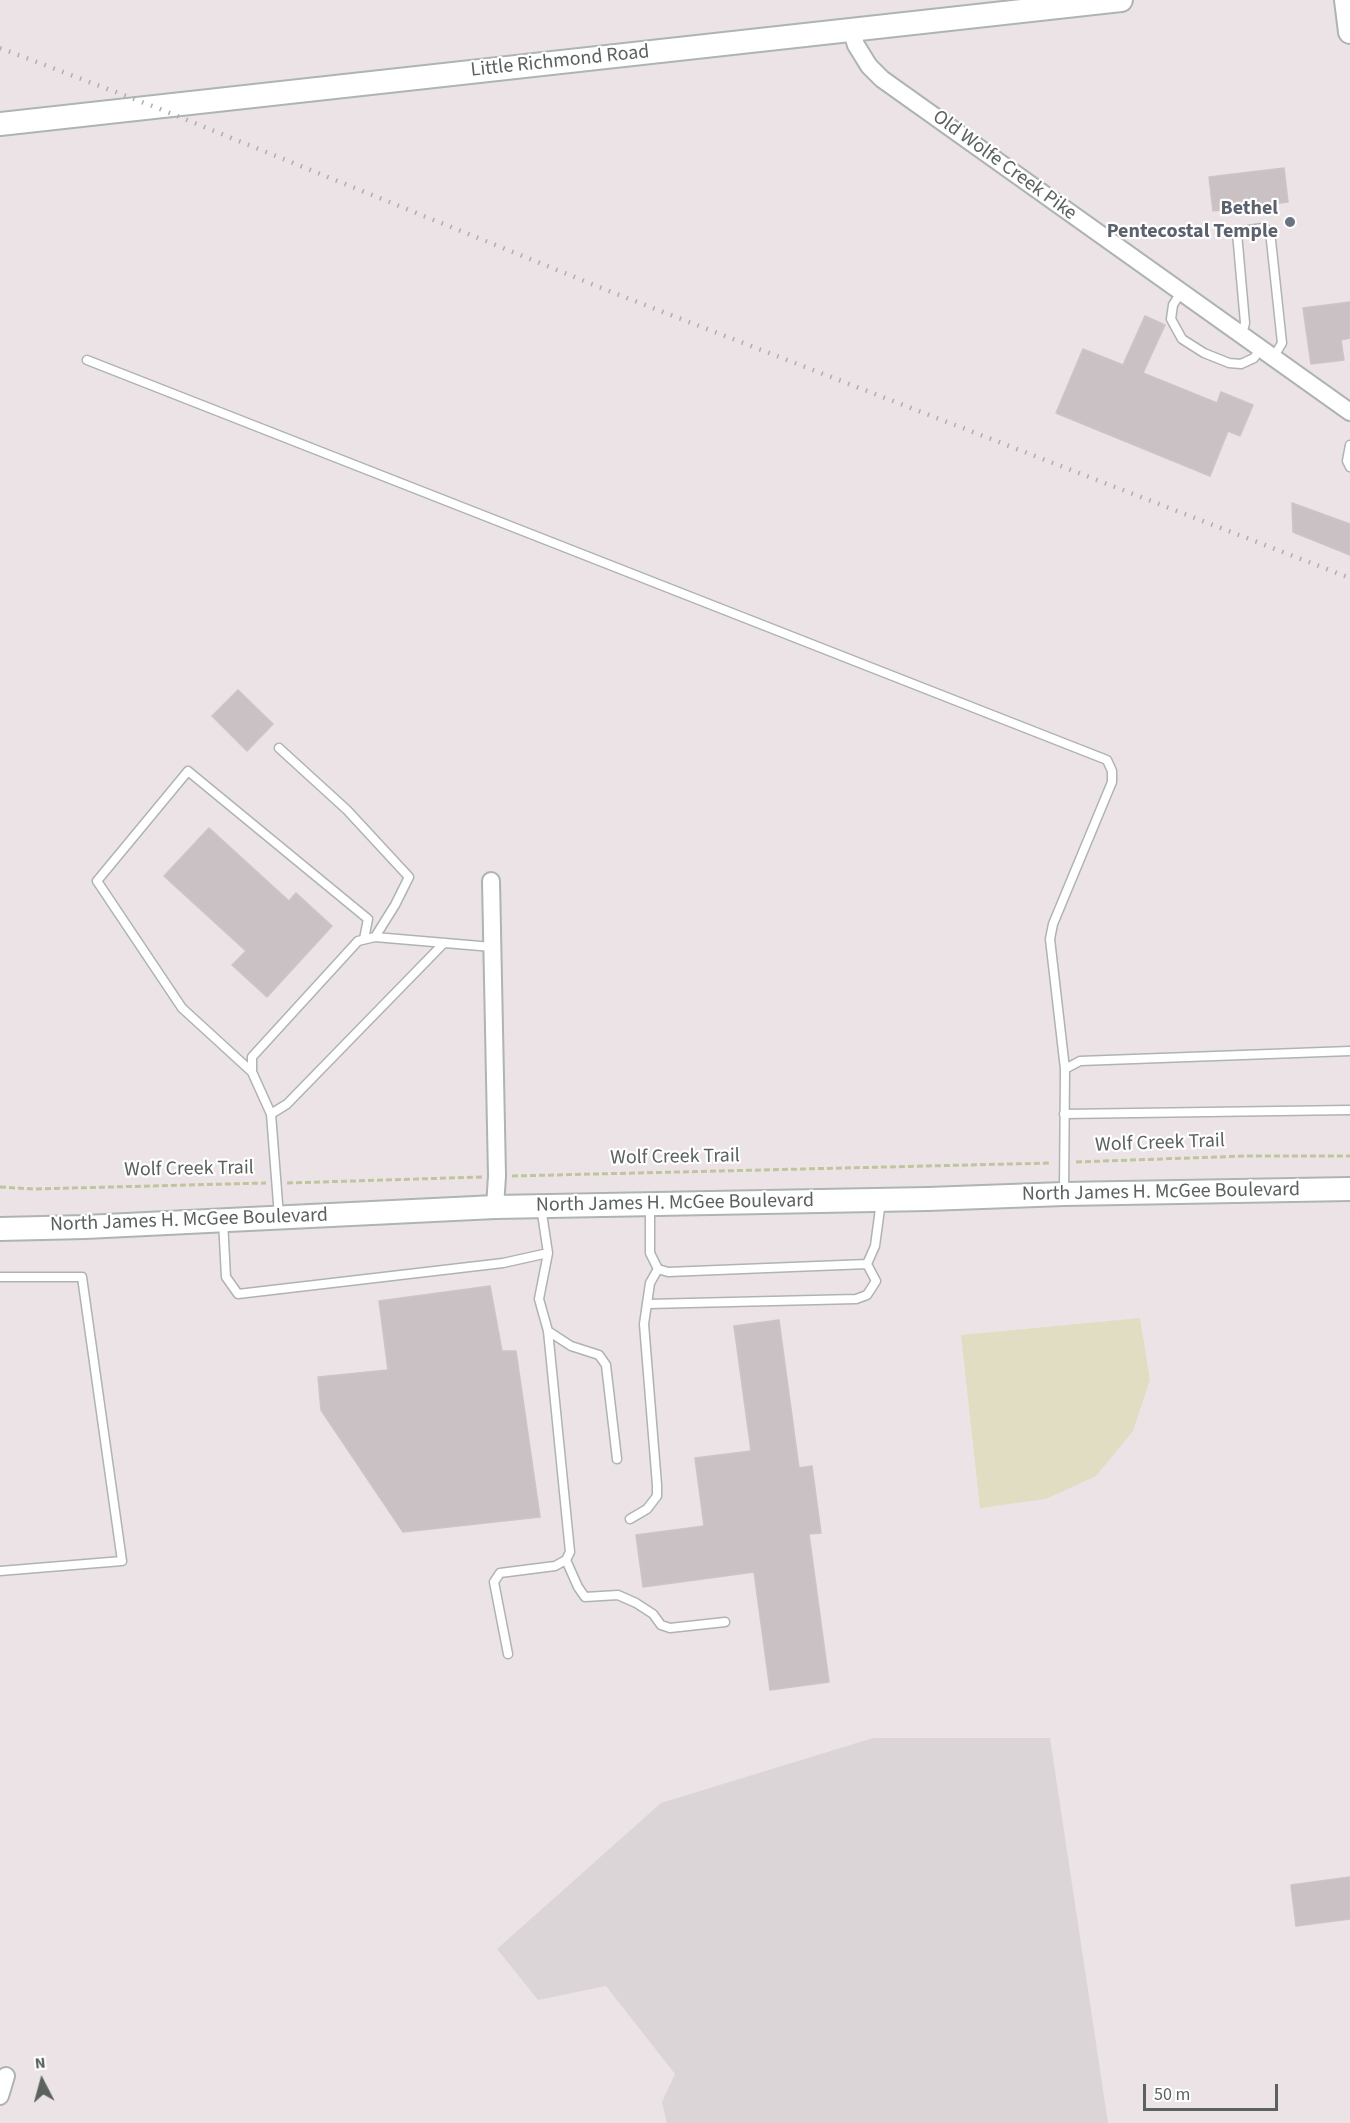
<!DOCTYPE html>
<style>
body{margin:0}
#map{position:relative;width:1350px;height:2123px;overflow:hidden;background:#ece3e6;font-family:"Source Sans 3",sans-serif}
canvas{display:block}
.north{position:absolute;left:12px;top:2051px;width:60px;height:60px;-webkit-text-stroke:4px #fff;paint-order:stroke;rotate:354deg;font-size:16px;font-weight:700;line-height:24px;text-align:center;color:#5b625e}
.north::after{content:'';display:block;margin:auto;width:21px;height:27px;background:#5b625e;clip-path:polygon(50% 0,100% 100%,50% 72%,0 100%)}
.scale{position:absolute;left:1143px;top:2084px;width:135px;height:27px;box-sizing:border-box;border:3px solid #5b625e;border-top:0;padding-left:8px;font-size:18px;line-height:21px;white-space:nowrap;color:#5b625e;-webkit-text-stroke:4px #fff;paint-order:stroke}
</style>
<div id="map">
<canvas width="1350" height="2123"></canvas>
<div class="north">N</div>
<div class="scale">50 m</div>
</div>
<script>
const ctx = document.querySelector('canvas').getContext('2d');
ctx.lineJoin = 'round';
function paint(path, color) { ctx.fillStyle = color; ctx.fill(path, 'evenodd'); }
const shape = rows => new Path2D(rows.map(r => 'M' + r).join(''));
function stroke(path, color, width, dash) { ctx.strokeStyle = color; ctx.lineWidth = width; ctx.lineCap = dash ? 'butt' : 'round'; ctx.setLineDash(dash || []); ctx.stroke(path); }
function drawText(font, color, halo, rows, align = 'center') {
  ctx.font = font + ' "Source Sans 3",sans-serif'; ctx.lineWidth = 4.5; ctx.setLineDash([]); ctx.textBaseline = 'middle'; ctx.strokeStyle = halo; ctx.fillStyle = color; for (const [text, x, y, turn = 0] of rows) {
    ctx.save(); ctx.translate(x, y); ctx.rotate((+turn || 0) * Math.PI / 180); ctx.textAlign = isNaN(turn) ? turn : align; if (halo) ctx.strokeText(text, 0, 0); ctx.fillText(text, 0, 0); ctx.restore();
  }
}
const industrial = shape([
 [873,1738,1050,1738,1108,2123,667,2123,662,2102,675,2074,606,1986,538,2000,497,1949,661,1803]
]);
const green = shape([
 [1140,1318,1150,1380,1133,1431,1096,1476,1046,1499,980,1508,961,1335]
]);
const building = shape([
 [1284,168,1288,202,1213,211,1209,177,1284,168],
 [1350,302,1350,338,1341,340,1344,360,1311,364,1303,308,1350,302],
 [1145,316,1165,325,1143,373,1217,403,1221,392,1253,405,1240,436,1228,431,1210,476,1056,413,1083,349,1123,365,1145,316],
 [1292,503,1350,524,1350,555,1293,532,1292,503],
 [238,690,273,724,247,751,212,716,238,690],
 [209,828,289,901,296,893,332,926,267,997,232,965,246,951,164,876,209,828],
 [490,1286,502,1351,516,1351,540,1517,403,1532,321,1410,318,1377,388,1370,379,1301,490,1286],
 [779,1320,799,1468,812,1466,821,1533,809,1534,829,1682,770,1690,754,1572,643,1587,636,1535,704,1526,695,1458,751,1451,734,1326,779,1320],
 [1350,1877,1350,1919,1296,1926,1291,1885,1350,1877]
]);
const path = shape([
 [1076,1162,1245,1156,1350,1156],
 [512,1176,1051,1163],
 [287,1183,482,1177],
 [0,1187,34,1189,266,1183]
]);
const lane = shape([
 [1181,292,1173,305,1171,319,1182,339,1204,353,1229,363,1241,364,1254,358,1260,349],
 [1237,333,1244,327,1245,323,1237,233,1242,231,1263,228,1270,231,1282,343,1273,358],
 [87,360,1107,760,1112,771,1112,782,1053,924,1050,939,1065,1069],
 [1350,445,1347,461,1350,467],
 [279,748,347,810,409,877,395,905,375,937],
 [252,1072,182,1008,97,881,188,771,368,919,364,939],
 [271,1114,287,1104,444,943],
 [1064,1114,1350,1110],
 [1064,1194,1065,1069,1080,1061,1350,1051],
 [650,1205,650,1253,658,1269,668,1272,867,1264],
 [279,1216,271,1114,252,1072,252,1057,358,941,375,937,492,947],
 [223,1221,226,1277,238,1294,503,1263,548,1253],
 [867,1264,875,1246,881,1201],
 [0,1277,82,1277,122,1561,0,1571],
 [648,1304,856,1299,867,1295,876,1281,867,1264],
 [548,1331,571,1346,599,1355,606,1365,617,1459],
 [630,1519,647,1509,657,1496,657,1485,644,1324,650,1283,658,1269],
 [566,1560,578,1587,585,1597,618,1595,636,1603,653,1614,661,1625,670,1628,725,1622],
 [508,1654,494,1582,500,1573,555,1566,566,1560,570,1552,548,1331,539,1299,548,1253,541,1207]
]);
const street = shape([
 [851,29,856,45,869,66,882,79,1350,412],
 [491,881,497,1176,495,1207],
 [0,2096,6,2076]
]);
const secondary = shape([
 [1346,0,1350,32],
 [0,124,1121,0],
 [0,1229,85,1227,495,1207,928,1199,1064,1194,1350,1189]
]);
const rail = shape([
 [0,48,155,107,609,291,1350,578]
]);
const markers = [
 [1290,222,6,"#6b7280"]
];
const streetNames = [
 ["Little Richmond Road",560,62,-6],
 ["Old Wolfe Creek Pike",1004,166,36],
 ["Wolf Creek Trail",1160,1144,-2],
 ["Wolf Creek Trail",675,1158,-1],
 ["Wolf Creek Trail",189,1170,-1],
 ["North James H. McGee Boulevard",1161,1193,-1],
 ["North James H. McGee Boulevard",675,1204,-1],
 ["North James H. McGee Boulevard",189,1221,-2]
];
const worshipNames = [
 ["Bethel",1278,210],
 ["Pentecostal Temple",1278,233]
];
paint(industrial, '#dbd5d7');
paint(green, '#e1ddc2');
paint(building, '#cac1c5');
stroke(building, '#d0c2c8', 1.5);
stroke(lane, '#aeb4b1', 11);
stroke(street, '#aeb4b1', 20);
stroke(secondary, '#adb5b1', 26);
stroke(path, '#bfc59d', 3, [6, 3]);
stroke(lane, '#fff', 8);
stroke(street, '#fff', 16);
stroke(secondary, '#fff', 22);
stroke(rail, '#adaeae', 4.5, [1.5, 8]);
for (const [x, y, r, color] of markers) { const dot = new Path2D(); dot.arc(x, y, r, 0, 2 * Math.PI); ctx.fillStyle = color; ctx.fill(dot); stroke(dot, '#fff', 2); }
drawText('20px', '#5b625e', '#fff', streetNames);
drawText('bold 20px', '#5b616d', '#fff', worshipNames, 'right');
</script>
